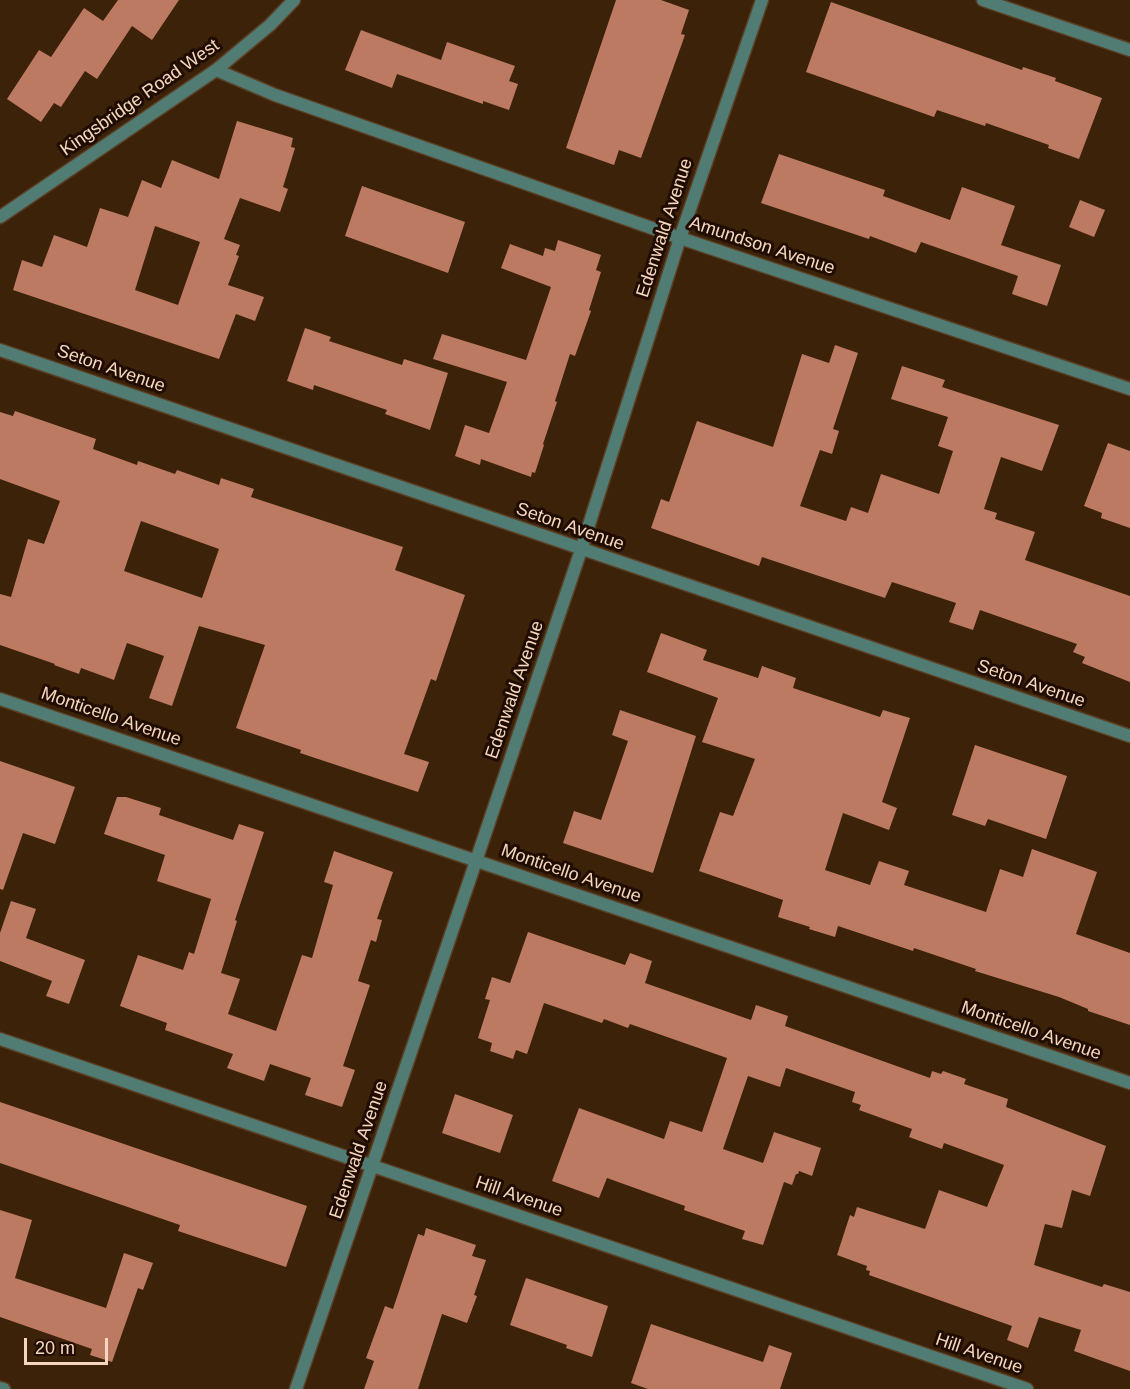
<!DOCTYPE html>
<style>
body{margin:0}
#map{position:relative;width:1130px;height:1389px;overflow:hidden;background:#3c2208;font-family:Helvetica,sans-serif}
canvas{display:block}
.scale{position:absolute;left:24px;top:1338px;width:84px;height:27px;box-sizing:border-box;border:3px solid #f5d7c0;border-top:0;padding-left:8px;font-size:18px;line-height:21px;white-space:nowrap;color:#f5d7c0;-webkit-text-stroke:4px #200c00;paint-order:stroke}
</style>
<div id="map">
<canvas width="1130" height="1389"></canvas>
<div class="scale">20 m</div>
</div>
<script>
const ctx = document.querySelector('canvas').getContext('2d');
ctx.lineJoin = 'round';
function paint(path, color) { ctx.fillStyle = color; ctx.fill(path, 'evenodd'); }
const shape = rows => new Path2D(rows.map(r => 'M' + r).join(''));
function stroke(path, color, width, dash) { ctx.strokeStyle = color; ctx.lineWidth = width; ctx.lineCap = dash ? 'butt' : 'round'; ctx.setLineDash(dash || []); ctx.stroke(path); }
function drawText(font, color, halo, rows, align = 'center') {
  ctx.font = font + ' Helvetica,sans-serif'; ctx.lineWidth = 6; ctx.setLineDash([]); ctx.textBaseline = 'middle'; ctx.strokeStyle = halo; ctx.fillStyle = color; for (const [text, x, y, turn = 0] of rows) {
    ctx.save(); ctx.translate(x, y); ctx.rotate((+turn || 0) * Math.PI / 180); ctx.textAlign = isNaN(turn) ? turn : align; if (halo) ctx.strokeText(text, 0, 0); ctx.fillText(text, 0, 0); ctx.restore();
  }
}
const building = shape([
 [118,0,179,0,152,40,132,26,97,79,85,71,61,107,54,103,41,122,7,99,39,50,51,57,84,8,103,21],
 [616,0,661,0,689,10,681,34,685,35,641,158,619,150,614,165,566,148],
 [831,2,1022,70,1023,67,1056,78,1055,81,1102,98,1079,159,1048,148,1049,145,986,123,985,126,937,110,934,117,806,72],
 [361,30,441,60,447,42,515,66,509,81,518,84,509,110,483,101,483,104,397,74,392,88,345,70],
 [237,121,293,138,291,147,295,148,283,187,288,189,280,212,240,198,224,239,240,245,236,255,239,256,228,285,264,297,255,321,236,314,219,359,13,290,22,260,42,267,54,235,87,247,100,208,128,217,142,180,161,188,172,160,219,179],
 [155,226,200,242,178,305,135,290],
 [779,154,885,190,883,196,950,220,962,187,1015,206,1001,245,1061,265,1047,306,1012,294,1018,276,921,242,916,253,870,236,869,239,761,203],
 [362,186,465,222,448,273,345,236],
 [1080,200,1105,210,1094,237,1069,227],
 [558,240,601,255,596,270,601,272,589,310,591,311,575,356,570,354,555,401,557,402,543,444,544,445,535,473,532,472,531,477,481,459,480,465,455,456,465,425,489,433,507,382,433,359,442,334,526,360,551,287,501,268,510,244,543,256,545,248,555,251],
 [305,328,331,337,329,341,402,365,404,359,448,373,430,430,385,414,387,410,314,385,313,390,287,381],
 [835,345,858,353,833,429,839,431,832,454,820,450,800,506,846,521,851,507,868,513,881,474,939,494,953,451,938,446,948,417,891,399,902,366,945,380,942,387,1059,425,1042,471,1001,457,984,509,997,513,995,519,1035,532,1025,560,1130,596,1130,682,1082,663,1085,657,1073,652,1077,644,980,610,973,630,949,622,956,603,892,582,885,598,762,557,759,566,651,528,661,499,669,502,697,421,773,447,802,354,829,363],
 [15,411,96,439,93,449,137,465,138,461,175,474,177,470,219,485,221,478,254,489,251,497,403,547,395,570,465,595,436,681,431,679,404,754,429,762,418,792,300,753,301,750,236,728,265,645,199,626,172,706,149,698,164,656,127,643,114,680,81,668,79,674,54,665,55,664,0,645,0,594,11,597,28,539,44,544,60,501,0,479,0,412,13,416],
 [141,521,219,549,202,598,124,571],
 [1108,443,1130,451,1130,528,1101,518,1102,513,1084,506],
 [661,633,707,650,703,660,758,678,762,666,796,678,793,688,880,717,883,710,910,718,882,802,897,808,889,830,843,813,825,870,870,885,879,861,909,871,904,885,986,912,1000,869,1023,877,1032,849,1097,872,1076,934,1130,953,1130,1025,1088,1011,1088,1009,1059,997,975,971,976,969,914,948,913,951,838,926,835,937,809,929,810,927,778,917,783,900,699,871,720,812,733,816,755,759,702,742,718,698,647,672],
 [620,710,696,736,653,873,563,843,574,811,601,820,628,741,612,735],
 [975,745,1067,776,1046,839,988,819,985,826,952,815],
 [0,761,75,787,55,844,23,833,3,890,0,889],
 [117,797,126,797,161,808,159,815,233,840,239,824,264,832,235,920,237,921,221,973,240,979,228,1014,276,1031,302,955,312,958,333,885,324,882,334,851,393,872,377,919,382,920,376,942,371,940,358,981,370,985,343,1066,355,1070,342,1107,305,1095,311,1078,270,1064,264,1081,227,1068,233,1054,165,1030,167,1023,120,1006,138,955,183,970,189,952,194,954,211,899,157,881,165,855,104,834],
 [11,901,36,909,26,938,85,960,69,1004,46,996,52,981,0,961,0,933],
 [528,932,625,965,630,953,652,961,645,983,751,1020,756,1005,788,1016,785,1026,930,1078,932,1071,941,1074,943,1071,966,1079,964,1084,1008,1099,1006,1107,1106,1146,1090,1196,1072,1190,1062,1228,1045,1224,1034,1265,1102,1287,1104,1284,1130,1292,1130,1371,1074,1351,1081,1330,1039,1317,1028,1348,1007,1340,1012,1326,869,1275,870,1271,866,1270,867,1266,837,1255,850,1215,854,1217,857,1207,925,1229,939,1190,987,1207,1004,1165,944,1143,942,1149,909,1137,912,1129,859,1110,861,1105,852,1102,855,1092,786,1068,780,1087,748,1076,723,1149,763,1163,774,1132,821,1148,812,1176,799,1171,798,1174,796,1174,792,1185,784,1182,763,1245,742,1239,745,1231,684,1210,685,1206,607,1178,599,1198,552,1181,579,1108,664,1139,670,1121,702,1132,727,1058,630,1024,628,1028,604,1019,602,1023,544,1003,527,1054,516,1050,513,1059,490,1051,492,1043,478,1038,490,1000,485,999,492,977,510,983],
 [455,1094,513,1115,500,1153,442,1133],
 [0,1102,307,1206,286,1267,178,1231,180,1225,0,1163],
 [0,1210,32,1220,15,1278,106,1308,124,1253,153,1263,143,1290,138,1288,112,1362,90,1355,92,1349,0,1317],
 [426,1228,476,1245,472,1256,486,1260,474,1295,477,1296,467,1323,442,1314,418,1389,364,1389,374,1361,366,1358,385,1306,393,1309,418,1234,424,1236],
 [526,1278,608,1306,592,1357,566,1348,567,1345,510,1325],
 [651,1324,763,1362,769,1345,792,1353,780,1389,648,1389,631,1383]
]);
const minor = shape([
 [983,0,1130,50],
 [216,70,275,95,680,238,1130,389],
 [0,350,1130,736],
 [0,699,1130,1083],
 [0,1039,1027,1389],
 [0,1388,4,1389],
 [296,1389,476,861,581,550,680,238,762,0]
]);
const tertiary = shape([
 [0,217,216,70,270,25,294,0]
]);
const streetNames = [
 ["Kingsbridge Road West",140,98,-35],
 ["Edenwald Avenue",665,228,-72],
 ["Amundson Avenue",762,246,18],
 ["Seton Avenue",111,369,19],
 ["Seton Avenue",570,527,19],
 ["Seton Avenue",1031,684,19],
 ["Edenwald Avenue",515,690,-71],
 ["Monticello Avenue",111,717,19],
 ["Monticello Avenue",571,874,19],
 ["Monticello Avenue",1031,1031,19],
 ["Edenwald Avenue",359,1150,-71],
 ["Hill Avenue",519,1197,19],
 ["Hill Avenue",979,1354,19]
];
paint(building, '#bd7a62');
stroke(minor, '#5a3f25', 15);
stroke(tertiary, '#5a3f25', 15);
stroke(minor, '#517c74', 12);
stroke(tertiary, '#517c74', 12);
drawText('18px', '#f5d7c0', '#200c00', streetNames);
</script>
